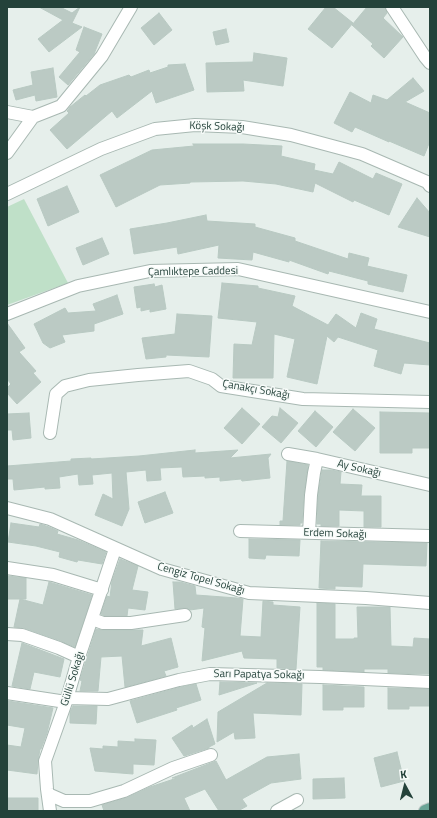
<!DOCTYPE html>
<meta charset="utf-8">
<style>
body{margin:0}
#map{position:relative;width:437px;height:818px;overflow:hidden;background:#e6efeb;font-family:"Titillium Web",sans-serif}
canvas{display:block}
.frame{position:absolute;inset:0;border:8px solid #24423a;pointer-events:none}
.north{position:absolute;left:385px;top:766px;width:40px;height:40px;-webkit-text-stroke:3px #f7fbf9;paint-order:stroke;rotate:353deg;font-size:11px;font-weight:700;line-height:16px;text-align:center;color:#24423a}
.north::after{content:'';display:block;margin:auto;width:14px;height:18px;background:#24423a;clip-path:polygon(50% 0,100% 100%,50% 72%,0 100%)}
</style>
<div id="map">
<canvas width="437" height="818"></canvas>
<div class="frame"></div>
<div class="north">K</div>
</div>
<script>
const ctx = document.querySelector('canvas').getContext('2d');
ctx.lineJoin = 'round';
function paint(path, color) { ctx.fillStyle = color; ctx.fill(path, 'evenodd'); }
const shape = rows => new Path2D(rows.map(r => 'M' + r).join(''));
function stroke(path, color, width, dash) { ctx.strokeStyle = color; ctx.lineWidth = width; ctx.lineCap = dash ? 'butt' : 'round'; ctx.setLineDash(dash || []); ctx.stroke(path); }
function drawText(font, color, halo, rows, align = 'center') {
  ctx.font = font + ' "Titillium Web",sans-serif'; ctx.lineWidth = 3; ctx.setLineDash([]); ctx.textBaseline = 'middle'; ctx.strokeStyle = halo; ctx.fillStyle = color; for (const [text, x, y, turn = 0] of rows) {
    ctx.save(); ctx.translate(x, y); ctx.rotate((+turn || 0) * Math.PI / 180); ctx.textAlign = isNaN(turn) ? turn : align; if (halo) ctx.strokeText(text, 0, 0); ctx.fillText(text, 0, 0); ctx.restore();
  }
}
const green = shape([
 [24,199,68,283,7,305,7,207]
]);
const building = shape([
 [39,7,60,7,72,13,80,7,72,23,82,27,49,52,38,39,63,20,39,7],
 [326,7,333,7,353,23,332,48,308,29,326,7],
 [367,7,385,7,387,13,383,18,403,37,384,58,371,46,373,44,352,25,367,7],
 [159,13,172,30,154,45,141,28,159,13],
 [84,27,102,34,94,54,68,85,59,77,80,52,76,50,84,27],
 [226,29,229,42,216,45,213,32,226,29],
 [254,53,287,58,283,86,243,80,244,91,207,92,206,63,253,62,254,53],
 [185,64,194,90,156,103,152,91,117,118,112,111,67,149,50,130,69,113,67,111,70,107,85,95,86,96,100,85,129,75,131,77,149,70,150,73,168,67,168,65,185,64],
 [53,68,57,97,36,101,35,95,16,100,13,90,33,85,31,72,53,68],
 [413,78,424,91,405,102,430,113,430,141,424,156,389,141,389,142,355,127,352,132,334,123,350,92,371,103,373,95,387,100,413,78],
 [193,144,243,144,282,146,281,156,315,164,314,170,333,174,339,162,373,179,376,173,402,184,389,215,354,200,353,202,315,183,313,192,276,184,243,181,190,182,190,183,160,185,116,207,100,175,152,150,194,146,193,144],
 [67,186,79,212,48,226,37,199,67,186],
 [417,198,430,213,430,237,398,227,417,198],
 [206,215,207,221,255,224,255,227,295,238,295,241,348,259,349,253,369,258,367,266,407,275,403,292,368,284,368,281,329,271,328,274,289,260,289,262,253,252,252,260,218,258,219,245,178,254,177,247,134,254,130,229,167,223,206,215],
 [102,238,109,254,83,265,76,248,102,238],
 [222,283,258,286,258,288,295,296,292,306,328,325,336,314,356,328,361,313,377,319,374,329,430,343,430,365,404,363,401,374,374,366,378,350,338,337,334,342,327,336,317,384,287,377,295,339,274,334,273,378,233,378,234,344,252,345,257,322,218,318,222,283],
 [154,284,155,287,162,285,166,309,150,312,150,309,141,311,141,307,137,308,134,287,154,284],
 [117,295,123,314,94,324,94,331,62,335,65,342,50,348,43,343,34,324,65,308,68,313,96,311,93,304,117,295],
 [177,314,212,316,209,357,166,355,166,357,146,359,142,338,175,334,177,314],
 [7,323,25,348,19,352,36,371,33,373,41,382,17,404,7,393,7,388,11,384,7,379,7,323],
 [242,408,260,424,242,444,224,428,242,408],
 [280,408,298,423,281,443,262,427,272,416,278,417,280,408],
 [353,409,375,428,355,451,333,432,353,409],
 [315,411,333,427,316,447,298,431,315,411],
 [380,412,430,413,430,448,412,448,412,453,380,453,380,412],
 [29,413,31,438,13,440,12,430,7,430,7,414,29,413],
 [195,450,195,453,238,450,230,458,271,454,268,458,270,478,242,481,241,479,220,481,220,477,205,478,205,476,183,477,182,467,160,468,161,480,147,481,146,470,126,472,129,509,122,526,95,515,103,494,113,499,112,473,92,475,93,484,79,485,78,474,59,477,60,488,45,489,45,487,14,490,13,479,7,479,7,466,71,461,71,459,91,458,91,459,139,456,195,450],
 [287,461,308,465,304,495,302,523,300,523,300,525,280,525,280,521,283,521,287,461],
 [322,470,331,470,341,472,340,484,362,485,361,496,381,496,381,527,364,527,364,511,339,510,339,526,321,526,321,524,317,524,318,496,322,470],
 [165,492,173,513,145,523,138,502,165,492],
 [11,523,39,527,40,524,49,527,58,531,57,534,78,540,106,552,102,564,78,560,77,562,59,557,60,552,36,546,8,542,11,523],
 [249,539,300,540,299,556,266,555,265,559,249,558,249,539],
 [321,541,427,543,426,566,363,564,362,587,335,586,335,589,319,588,321,541],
 [120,559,138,566,132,590,148,592,145,610,128,608,127,616,104,616,101,614,107,596,110,597,112,581,120,559],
 [7,576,26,578,26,599,7,599,7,576],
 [49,582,92,595,75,647,61,641,24,628,14,627,20,599,43,605,49,582],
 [173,582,180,582,195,586,196,595,237,598,243,599,240,636,261,637,263,601,273,602,273,605,300,607,296,669,277,668,277,659,244,658,242,651,202,661,205,628,202,627,204,608,190,610,187,608,184,608,175,609,173,582],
 [317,603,335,604,335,639,354,639,354,638,358,638,357,607,390,607,391,646,413,647,414,638,430,639,429,674,388,673,388,669,364,669,364,672,323,670,323,667,317,667,317,603],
 [96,629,103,630,143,630,141,646,171,638,178,667,164,671,166,676,125,687,122,656,101,657,98,691,80,691,82,681,80,680,96,629],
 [22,643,64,659,60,677,34,672,30,689,12,686,22,643],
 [220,682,257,683,219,695,220,682],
 [267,683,302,684,301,715,253,713,255,738,235,739,234,732,217,742,218,712,267,683],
 [196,684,201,700,176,708,177,710,137,723,130,701,181,687,196,684],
 [323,685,364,687,364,707,343,707,343,710,323,710,323,685],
 [388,688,430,689,430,706,409,706,409,709,388,709,388,688],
 [8,701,53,708,47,733,41,749,40,749,38,761,37,774,7,770,7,745,21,747,25,728,7,725,7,702,8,702,8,701],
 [73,706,97,706,96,724,70,723,70,712,73,706],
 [207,719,215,744,209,747,209,748,184,756,172,738,192,725,193,728,207,719],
 [135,739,156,740,154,765,133,764,133,774,95,771,90,748,103,749,103,746,118,747,118,741,135,742,135,739],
 [397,752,404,781,381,787,374,758,397,752],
 [299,754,301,779,271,783,242,799,247,806,238,811,219,811,205,789,184,798,190,811,104,811,102,805,126,798,150,787,177,778,172,778,216,761,226,780,267,757,299,754],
 [344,778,345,798,313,799,313,779,344,778],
 [7,798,38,798,38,811,7,811,7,798]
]);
const minor = shape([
 [392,7,425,57,430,63],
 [7,112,33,117],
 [7,153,33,117,61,106,102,56,131,7],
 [7,194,101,149,155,129,195,125,242,127,291,135,362,154,427,182,430,186],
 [7,314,78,286,150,271,238,269,430,312],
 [50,433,56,394,65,386,89,380,138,375,189,371,212,379,221,386,303,399,430,402],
 [288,454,317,459,430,485],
 [7,508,50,519,162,569,249,593,366,598,430,603],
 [240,531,430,536],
 [309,533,311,495,314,473,317,459],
 [7,568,53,575,102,590],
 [92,619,103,623,131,623,185,615],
 [7,634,22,635,59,648,79,657],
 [7,693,66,702],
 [67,698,108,699,179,680,210,674,320,677,430,682],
 [48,794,64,801,90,801,124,791,173,768,211,755],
 [50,811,47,789,45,761,66,702,79,657,115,549],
 [277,811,297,800]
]);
const major = shape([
 [425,811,430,809]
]);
const streetNames = [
 ["Köşk Sokağı",217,127,2],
 ["Çamlıktepe Caddesi",193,272,-1],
 ["Çanakçı Sokağı",256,390,10],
 ["Ay Sokağı",359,469,13],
 ["Erdem Sokağı",335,534,2],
 ["Cengiz Topel Sokağı",201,579,16],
 ["Sarı Papatya Sokağı",259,675,1],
 ["Güllü Sokağı",73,679,-73]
];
paint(green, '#bfe0c8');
paint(building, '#bbcac4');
stroke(building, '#b8c9c2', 1);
stroke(minor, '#a8b8b2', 14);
stroke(major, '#c2cac8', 14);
stroke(minor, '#fff', 12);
stroke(major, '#6aa596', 12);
drawText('11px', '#24423a', '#f7fbf9', streetNames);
</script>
